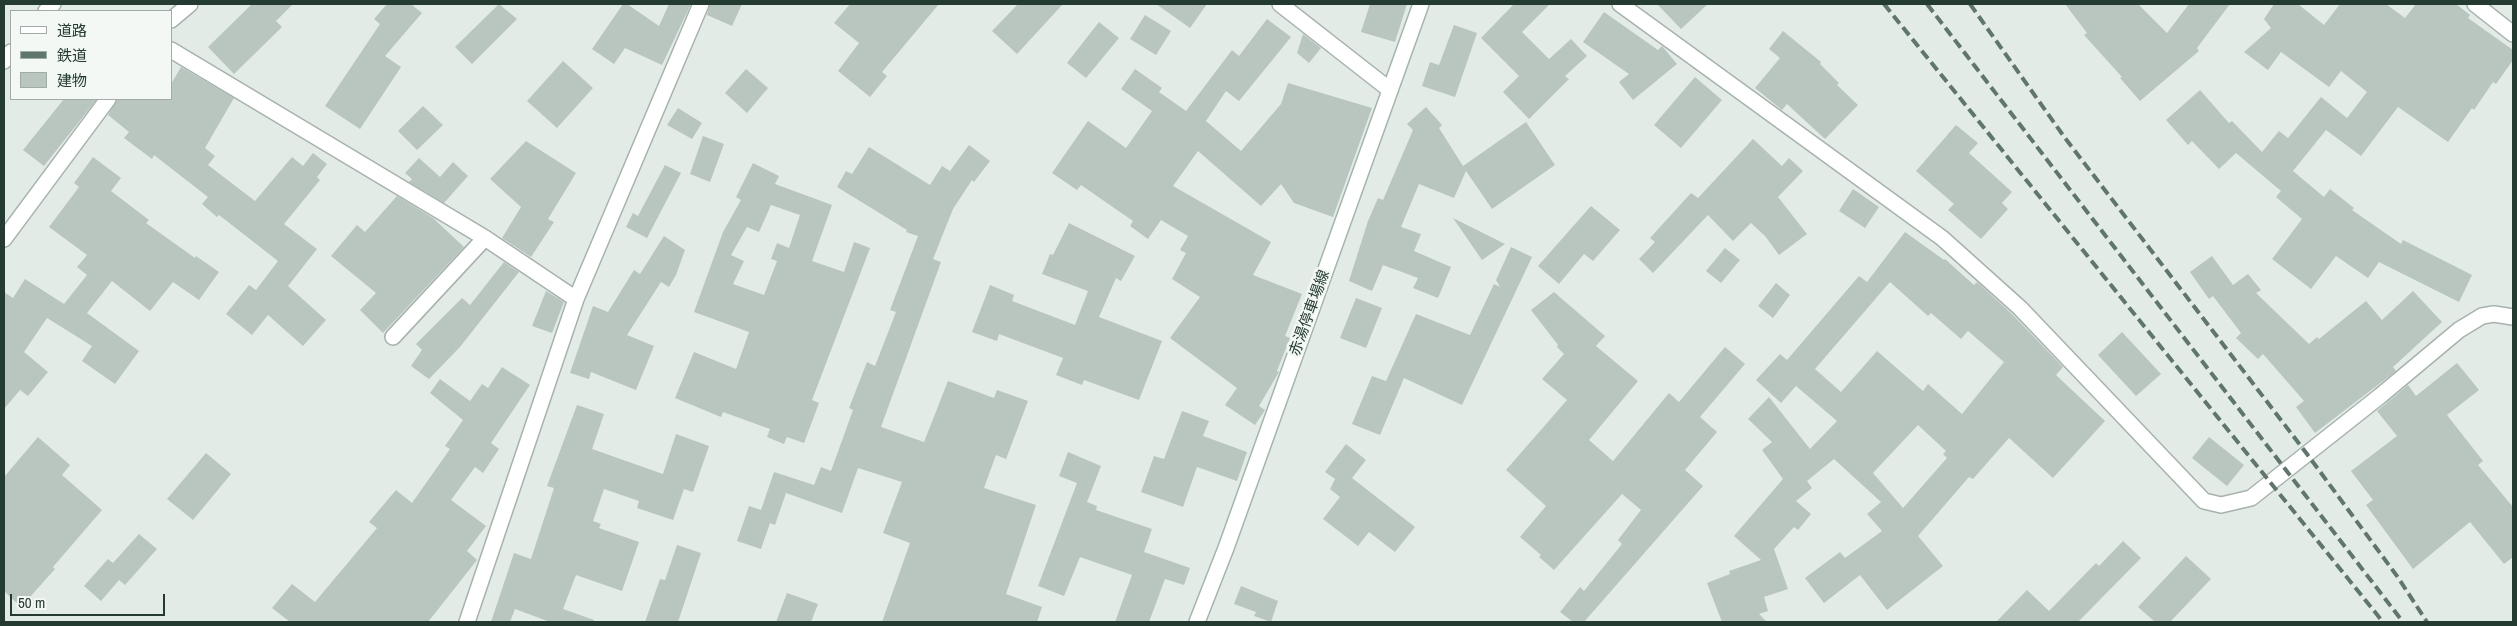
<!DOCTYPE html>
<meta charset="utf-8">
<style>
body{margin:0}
#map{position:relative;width:2517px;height:626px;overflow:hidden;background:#e3ebe7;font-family:"Archivo Narrow","Noto Sans JP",sans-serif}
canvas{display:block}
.frame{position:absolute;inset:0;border:5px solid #243b32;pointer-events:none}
.legend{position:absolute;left:10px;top:10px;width:162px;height:90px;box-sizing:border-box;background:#f3f8f5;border:1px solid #a0aca7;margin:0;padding:6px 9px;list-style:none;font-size:15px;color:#243b32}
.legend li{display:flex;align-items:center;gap:10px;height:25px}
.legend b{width:25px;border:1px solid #a0aca7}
.scale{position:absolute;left:10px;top:594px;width:155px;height:22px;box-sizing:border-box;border:2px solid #243b32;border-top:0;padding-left:6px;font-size:15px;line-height:18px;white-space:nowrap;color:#243b32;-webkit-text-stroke:4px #f3f8f5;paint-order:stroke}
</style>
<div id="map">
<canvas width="2517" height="626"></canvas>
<div class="frame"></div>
<ul class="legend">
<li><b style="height:6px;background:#fff"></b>道路</li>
<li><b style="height:6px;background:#5f766d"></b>鉄道</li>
<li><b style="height:14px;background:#b8c6bf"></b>建物</li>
</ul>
<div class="scale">50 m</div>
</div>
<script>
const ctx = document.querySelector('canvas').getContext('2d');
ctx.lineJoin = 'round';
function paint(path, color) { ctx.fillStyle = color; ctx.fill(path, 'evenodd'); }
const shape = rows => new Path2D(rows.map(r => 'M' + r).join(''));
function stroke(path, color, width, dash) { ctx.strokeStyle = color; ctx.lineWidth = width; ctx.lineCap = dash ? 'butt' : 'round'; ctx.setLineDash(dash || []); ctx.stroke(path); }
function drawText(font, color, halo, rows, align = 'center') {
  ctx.font = font + ' "Archivo Narrow","Noto Sans JP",sans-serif'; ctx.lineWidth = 5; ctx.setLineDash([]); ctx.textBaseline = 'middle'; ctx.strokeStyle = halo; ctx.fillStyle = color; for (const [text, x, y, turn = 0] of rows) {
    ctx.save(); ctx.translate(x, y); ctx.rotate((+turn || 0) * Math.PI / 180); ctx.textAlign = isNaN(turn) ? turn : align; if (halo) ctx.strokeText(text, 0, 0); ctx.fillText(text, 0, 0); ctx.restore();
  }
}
const building = shape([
 [252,4,293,4,276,21,282,27,234,74,208,47],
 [387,4,411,4,422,13,385,56,401,67,360,129,325,106,380,24,374,19],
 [499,4,517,19,472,64,455,47],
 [623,4,627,4,659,26,669,4,691,4,662,65,625,48,614,64,592,49],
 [710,4,742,4,732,26,707,15],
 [850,4,939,4,882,72,887,76,870,97,838,71,859,43,834,23],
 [1018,4,1063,4,1017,54,992,31],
 [1156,4,1207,4,1190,28],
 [1370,4,1407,4,1395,42,1361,32],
 [1514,4,1550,4,1522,32,1549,59,1571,39,1587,56,1565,76,1569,79,1529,119,1503,92,1519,76,1481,38],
 [1657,4,1708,4,1681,29],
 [2065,4,2138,4,2167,33,2189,4,2230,4,2197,48,2199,51,2140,101,2120,78,2122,77,2084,35,2087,33],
 [2274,4,2298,4,2324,25,2340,4,2386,4,2405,18,2416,4,2456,4,2470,15,2468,18,2513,50,2513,60,2496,84,2493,82,2474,110,2472,108,2448,142,2398,107,2361,156,2326,130,2293,171,2324,197,2330,189,2354,208,2352,210,2401,244,2403,240,2472,275,2459,302,2379,262,2368,278,2336,256,2311,289,2272,259,2302,219,2276,197,2281,191,2236,153,2219,169,2192,141,2188,145,2166,120,2200,90,2229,123,2232,121,2262,152,2279,131,2288,138,2321,97,2347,118,2367,92,2341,71,2329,87,2281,52,2268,70,2244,52,2271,28,2264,19],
 [1604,12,1658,50,1662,46,1677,64,1633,100,1619,82,1629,74,1583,42],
 [1145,15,1171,31,1156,55,1130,39],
 [1267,19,1291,37,1239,101,1226,91,1206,121,1241,151,1281,104,1288,83,1372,108,1333,217,1294,203,1281,184,1261,206,1198,151,1173,186,1271,242,1253,275,1302,294,1285,336,1290,338,1277,371,1279,372,1259,406,1265,410,1255,425,1225,405,1237,388,1170,338,1200,297,1172,279,1186,253,1180,250,1188,236,1161,220,1148,239,1130,226,1133,221,1081,185,1077,190,1052,173,1088,121,1126,148,1152,111,1121,89,1135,69,1162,88,1159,92,1186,111,1232,50,1239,56],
 [1099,22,1119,38,1086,78,1067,63],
 [1454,25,1477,33,1455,97,1422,86,1430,62,1439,65],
 [1783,31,1821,62,1820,64,1839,83,1837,85,1858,105,1825,139,1787,104,1782,110,1755,88,1780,58,1769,49],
 [1303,34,1321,48,1309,63,1297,53],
 [563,61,593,88,557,128,527,101],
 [181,67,234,98,205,148,215,156,208,165,255,201,292,157,303,166,313,153,327,164,317,177,320,180,284,224,317,249,288,286,326,320,303,346,268,315,252,335,226,314,249,285,256,290,278,261,219,215,217,217,202,204,208,197,154,155,152,159,124,138,129,132,108,115,117,99,171,99,171,84],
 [746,69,768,88,747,113,725,93],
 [1695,77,1722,100,1681,148,1654,125],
 [64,99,97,99,44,166,23,150],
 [423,106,443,125,417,150,398,131],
 [1426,107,1442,125,1439,128,1463,166,1526,122,1555,165,1492,209,1466,171,1454,198,1419,184,1401,227,1421,234,1414,251,1451,267,1438,298,1413,288,1418,278,1383,265,1372,291,1349,281,1368,221,1378,198,1383,200,1413,130,1407,124],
 [678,108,702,123,692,139,667,125],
 [1956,125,1978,143,1969,153,2012,192,2002,203,2008,209,1981,239,1948,210,1954,204,1916,171],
 [703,136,724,144,710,182,690,174],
 [1753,139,1782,166,1789,158,1803,171,1778,197,1807,234,1779,255,1765,236,1751,223,1733,241,1708,215,1653,273,1639,259,1655,242,1650,238,1691,193,1698,198],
 [526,141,576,173,548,219,554,222,531,257,502,238,521,207,490,179],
 [969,145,990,161,974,182,972,180,953,209,933,259,941,262,881,427,924,442,948,381,994,398,997,390,1028,401,1006,459,996,455,984,488,1036,505,1006,594,1042,607,1037,622,882,622,910,543,883,533,902,482,858,468,842,513,786,493,775,525,770,523,761,549,737,541,749,506,761,510,774,472,814,485,821,467,831,471,853,410,849,408,867,362,875,366,896,312,890,310,918,236,906,232,907,230,837,187,846,171,852,174,869,147,930,185,942,166,950,171],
 [93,157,121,178,111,191,149,220,146,223,195,258,196,256,219,272,199,300,173,282,150,311,112,281,87,313,139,351,115,384,82,361,92,346,47,318,24,352,48,372,28,396,20,390,4,409,4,292,13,298,25,279,64,304,87,275,77,267,87,255,49,227,79,187,74,183],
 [419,158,440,177,453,162,468,176,444,203,409,182,412,179,405,173],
 [753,163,779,176,775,184,832,205,812,261,844,272,854,242,870,248,812,400,819,403,804,443,787,437,784,444,767,437,770,429,723,412,721,417,675,398,694,352,736,369,749,332,694,312,723,232,741,200,736,197],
 [771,205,800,215,789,248,777,243,771,259,777,261,764,295,733,284,744,261,731,255,747,227,759,232],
 [665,165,681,173,647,238,626,227,633,213,638,216],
 [1853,189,1879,207,1865,228,1839,211],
 [397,196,433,218,464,247,383,333,360,310,376,293,331,256,357,225,365,232],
 [1591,206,1620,230,1593,261,1584,254,1559,284,1538,266],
 [1453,218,1505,244,1482,260],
 [1069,223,1135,256,1121,281,1116,278,1099,317,1162,341,1139,400,1084,380,1082,385,1056,375,1063,358,999,334,997,341,972,332,990,285,1014,295,1012,301,1075,325,1088,291,1042,274,1050,254,1053,255],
 [1905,232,1944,260,1945,259,1974,285,1977,282,2013,315,2063,367,2056,375,2105,421,2053,478,2009,438,1973,479,1969,477,1918,536,1943,566,1887,610,1860,575,1824,603,1805,578,1840,552,1845,558,1882,531,1867,514,1881,502,1834,459,1807,481,1812,488,1796,501,1811,514,1798,530,1794,527,1774,549,1788,589,1764,597,1768,611,1759,614,1767,622,1722,622,1707,583,1730,574,1729,571,1761,560,1734,536,1783,479,1762,450,1772,442,1748,419,1769,397,1810,449,1837,421,1796,386,1781,403,1756,380,1780,354,1787,360,1859,276,1867,282],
 [1890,282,1928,316,1931,313,1961,339,1968,331,2004,362,1962,414,1928,384,1923,391,1877,351,1841,392,1815,369],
 [1918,425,1946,451,1943,454,1947,458,1903,508,1873,473],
 [664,236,685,250,676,275,669,287,661,282,627,335,654,346,636,390,591,372,589,379,570,373,593,306,608,312,634,270,640,274],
 [1511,247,1532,257,1462,405,1404,378,1380,435,1352,424,1372,376,1386,381,1416,314,1470,335,1494,284,1500,287,1496,280],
 [1725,248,1740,260,1721,283,1706,271],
 [2212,256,2233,285,2248,274,2261,290,2256,293,2309,344,2317,337,2319,339,2366,301,2382,320,2413,291,2442,322,2393,367,2396,371,2315,433,2296,407,2304,401,2263,354,2258,359,2236,338,2241,333,2213,296,2209,299,2190,272],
 [504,262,519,272,460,347,429,379,411,366,422,350,416,344,462,298,470,305],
 [1776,283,1790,295,1773,318,1758,306],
 [546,291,564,302,552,333,532,326],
 [1554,292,1605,336,1596,346,1638,381,1589,440,1613,461,1669,393,1679,402,1725,347,1745,364,1700,417,1717,432,1685,470,1703,486,1584,622,1573,622,1560,612,1580,587,1584,591,1622,544,1618,540,1641,510,1622,494,1554,570,1539,557,1541,555,1520,537,1546,506,1506,470,1567,400,1542,379,1564,354,1557,347,1558,345,1531,310],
 [1356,298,1382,308,1366,348,1340,338],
 [2122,332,2161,374,2136,396,2098,355],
 [2457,363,2479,390,2447,415,2483,461,2478,465,2513,507,2513,557,2504,564,2470,522,2413,569,2366,505,2373,500,2351,471,2397,436,2377,411,2408,385,2416,396],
 [502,367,530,385,491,443,499,449,483,473,475,467,451,500,486,526,467,551,477,560,428,622,290,622,272,608,292,584,315,602,377,528,369,522,396,490,412,503,450,449,445,446,463,420,430,393,440,379,470,401,482,384,488,388],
 [577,405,604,414,592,449,663,474,676,434,709,446,693,492,684,489,673,520,637,508,639,501,604,489,593,521,601,524,599,528,639,542,622,591,576,575,563,609,594,620,594,622,550,622,515,609,510,622,491,622,514,553,531,559,554,488,547,486],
 [1182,411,1209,421,1203,436,1247,452,1237,481,1197,467,1183,507,1141,492,1154,456,1164,459],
 [38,437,70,465,62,475,102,510,53,567,55,569,21,607,4,591,4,477],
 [2209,437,2244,465,2227,486,2192,458],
 [1346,444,1366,460,1352,478,1415,527,1395,552,1369,532,1358,546,1323,519,1340,497,1330,489,1335,479,1325,472],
 [1068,452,1101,466,1087,502,1097,506,1096,510,1152,529,1144,552,1190,568,1184,585,1165,579,1149,622,1115,622,1132,575,1080,557,1064,596,1038,586,1077,483,1059,476],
 [206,453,231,474,193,520,167,499],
 [139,534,157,549,125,585,119,580,101,601,84,586,108,559,113,563],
 [2123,541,2141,558,2078,622,1996,622,2027,590,2049,611,2096,563,2099,566],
 [677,545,701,553,678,622,645,622,660,579,665,580],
 [2186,556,2211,579,2170,622,2155,622,2138,607],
 [1241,586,1278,601,1271,622,1254,616,1256,612,1234,604],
 [787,593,818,604,811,622,776,622]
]);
const minor = shape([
 [1280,4,1390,90],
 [2475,4,2513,34],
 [171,20,190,4],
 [171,50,485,238,576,299],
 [4,239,108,99],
 [393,337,485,238],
 [467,622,576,299,701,4]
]);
const tertiary = shape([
 [1620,4,1942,238,2020,308,2204,501,2221,505,2251,498,2380,396,2459,330,2482,316,2494,314,2513,317]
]);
const secondary = shape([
 [46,11,53,4],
 [4,61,11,52],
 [1197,622,1226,548,1421,4]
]);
const rail = shape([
 [1884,4,2383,622],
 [1927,4,2403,622],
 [1970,4,2065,138,2307,454,2397,576,2427,622]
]);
const streetNames = [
 ["赤湯停車場線",1310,313,-70]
];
paint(building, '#b8c6bf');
stroke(minor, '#a6b3ad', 18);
stroke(tertiary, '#a6b3ad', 18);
stroke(secondary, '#a2b6ad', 18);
stroke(minor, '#fff', 15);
stroke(tertiary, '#fff', 15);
stroke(secondary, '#fff', 15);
stroke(rail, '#5f766d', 4, [10, 5]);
drawText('15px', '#243b32', '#f3f8f5', streetNames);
</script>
